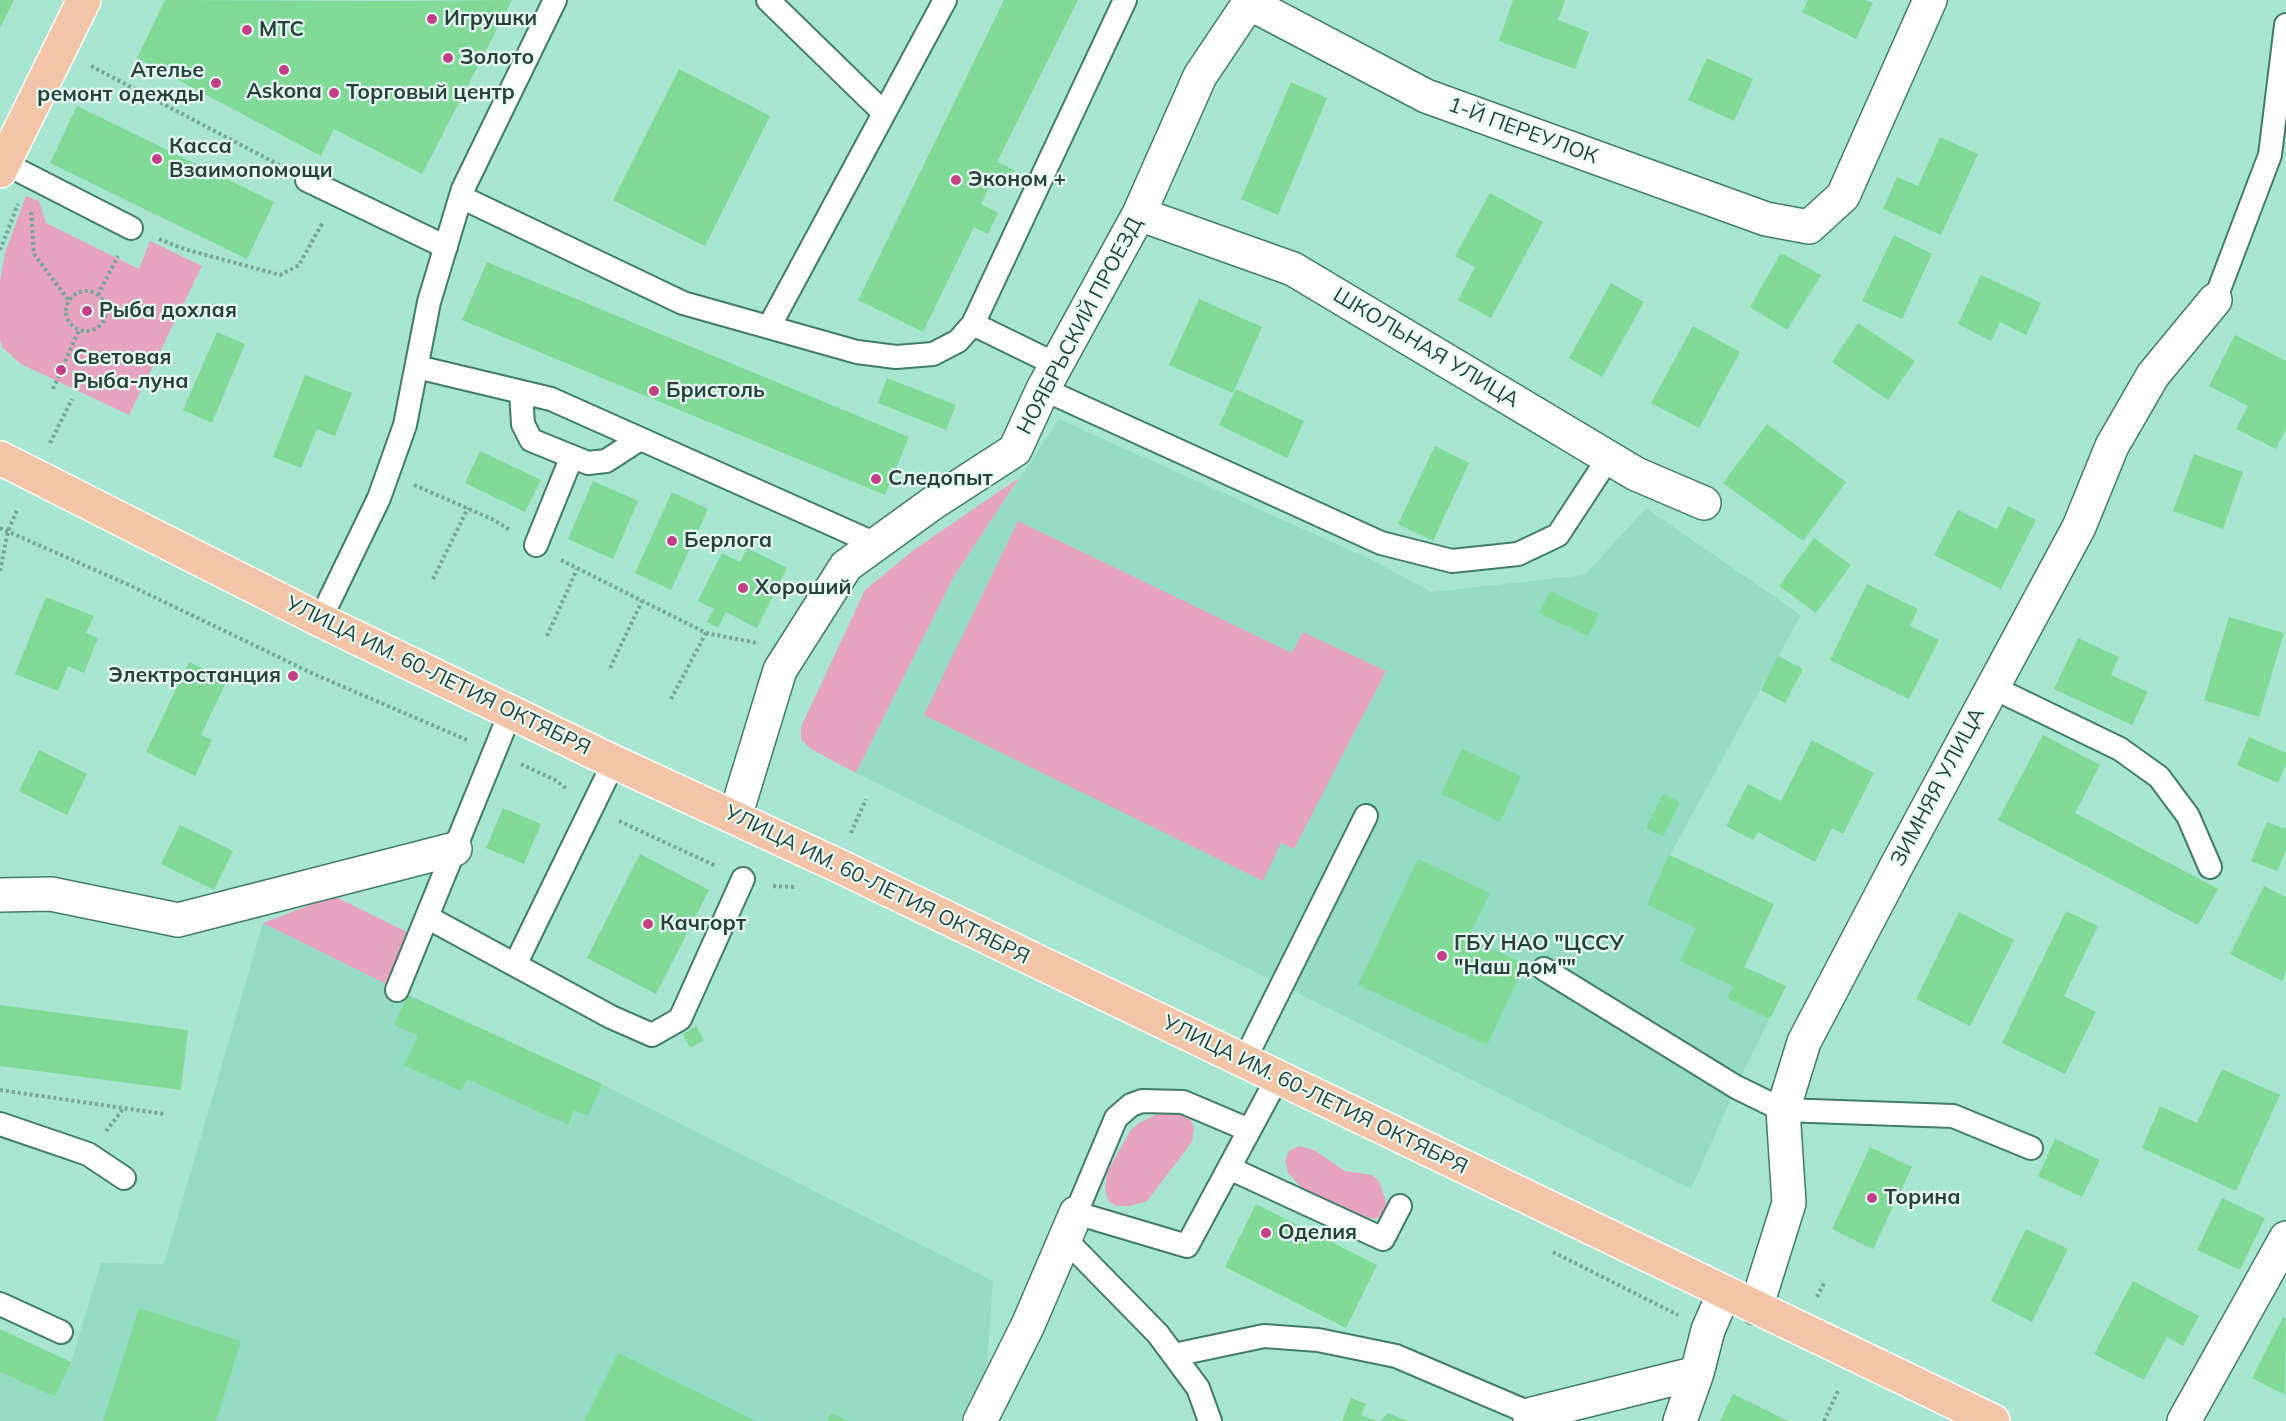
<!DOCTYPE html>
<meta charset="utf-8">
<style>
body{margin:0}
canvas{display:block;background:#a9e6d1}
</style>
<canvas width="2286" height="1421"></canvas>
<script>
const ctx = document.querySelector('canvas').getContext('2d');
ctx.lineJoin = 'round';
function paint(path, color) { ctx.fillStyle = color; ctx.fill(path, 'evenodd'); }
const shape = rows => new Path2D(rows.map(r => 'M' + r).join(''));
function stroke(path, color, width, dash) { ctx.strokeStyle = color; ctx.lineWidth = width; ctx.lineCap = dash ? 'butt' : 'round'; ctx.setLineDash(dash || []); ctx.stroke(path); }
function drawText(font, color, halo, rows, align = 'center') {
  ctx.font = font + ' Mulish,sans-serif'; ctx.lineWidth = 4.5; ctx.setLineDash([]); ctx.textBaseline = 'middle'; ctx.strokeStyle = halo; ctx.fillStyle = color; for (const [text, x, y, turn = 0] of rows) {
    ctx.save(); ctx.translate(x, y); ctx.rotate((+turn || 0) * Math.PI / 180); ctx.textAlign = isNaN(turn) ? turn : align; if (halo) ctx.strokeText(text, 0, 0); ctx.fillText(text, 0, 0); ctx.restore();
  }
}
const built = shape([
 [1059,419,1372,560,1432,592,1585,575,1646,508,1801,615,1670,855,1774,904,1745,967,1786,986,1736,1087,1691,1189,856,773,953,578],
 [263,923,408,995,602,1084,993,1281,987,1366,960,1421,0,1421,0,1372,55,1397,71,1362,101,1263,164,1264]
]);
const green = shape([
 [26,196,39,201,46,223,139,269,150,241,202,266,129,415,21,364,2,347,0,340,0,281,5,253],
 [1019,478,953,578,856,773,811,749,801,739,801,727,865,590,915,549],
 [1018,521,1292,653,1303,632,1386,671,1294,849,1281,843,1263,881,924,715],
 [334,896,411,934,388,985,263,923],
 [1159,1113,1179,1113,1191,1120,1194,1128,1192,1142,1147,1201,1130,1206,1117,1206,1109,1202,1105,1189,1107,1173,1130,1131,1139,1123],
 [1299,1146,1314,1150,1345,1171,1372,1175,1379,1181,1386,1201,1385,1215,1375,1219,1360,1216,1338,1208,1302,1188,1288,1173,1285,1160,1289,1151]
]);
const building = shape([
 [0,0,14,0,0,28],
 [165,0,391,1,512,0,422,174,334,129,321,156,137,58],
 [1004,0,1078,0,997,162,1014,170,1009,180,996,174,981,204,998,213,988,234,974,227,923,332,858,300],
 [1513,0,1565,0,1558,20,1589,32,1575,69,1499,41],
 [1808,0,1866,0,1873,3,1856,39,1802,12],
 [1707,58,1753,79,1734,121,1688,100],
 [679,69,770,116,705,246,613,200],
 [1291,82,1327,98,1278,215,1241,199],
 [77,106,274,202,247,259,50,163],
 [1940,137,1978,154,1941,235,1883,209,1897,177,1918,186],
 [1490,193,1543,222,1491,318,1458,300,1475,267,1455,256],
 [1894,235,1932,254,1902,319,1862,301],
 [1781,253,1821,275,1787,330,1750,307],
 [487,262,909,437,885,495,462,320],
 [1981,275,2041,303,2026,335,2000,322,1991,341,1958,324],
 [1611,283,1644,302,1602,377,1569,358],
 [1199,299,1262,327,1233,393,1169,365],
 [1858,323,1915,361,1888,400,1832,362],
 [1693,326,1740,352,1699,428,1651,403],
 [217,332,245,344,212,423,183,410],
 [2235,335,2286,361,2286,429,2276,449,2236,429,2248,406,2209,386],
 [305,375,352,393,335,436,317,429,301,468,273,457],
 [887,378,956,405,946,430,878,403],
 [1236,389,1304,421,1287,458,1219,425],
 [1767,424,1846,482,1803,541,1723,483],
 [1435,446,1469,463,1433,541,1398,524],
 [480,451,541,480,525,512,465,483],
 [2194,454,2243,472,2223,529,2173,511],
 [593,481,638,501,613,559,568,539],
 [672,492,708,509,671,590,635,573],
 [2008,506,2036,520,2001,589,1934,555,1958,510,1997,529],
 [1814,538,1851,565,1816,613,1779,586],
 [747,548,787,568,757,628,726,612,718,628,707,622,714,609,698,601,722,553,740,562],
 [1867,584,1918,609,1910,626,1939,640,1909,699,1830,660],
 [1550,591,1599,614,1588,636,1539,613],
 [46,597,94,616,86,633,98,638,84,673,68,666,58,691,15,674],
 [2229,617,2284,633,2259,717,2204,700],
 [2078,638,2119,657,2111,675,2148,692,2132,725,2054,689],
 [1778,656,1803,669,1785,703,1761,690],
 [189,662,227,680,201,735,212,740,195,776,146,752],
 [2043,735,2100,765,2075,813,2218,889,2198,925,1998,820],
 [2249,737,2286,753,2286,764,2278,783,2237,765],
 [1812,740,1874,773,1843,834,1832,828,1815,862,1758,832,1753,840,1726,826,1748,784,1781,801],
 [1462,749,1521,776,1500,822,1441,794],
 [39,750,87,774,67,815,19,791],
 [1663,794,1680,802,1663,837,1646,828],
 [503,808,541,824,524,864,486,848],
 [2267,822,2286,829,2286,850,2277,871,2251,861],
 [180,825,233,851,214,890,161,864],
 [640,854,709,890,656,994,587,958],
 [1669,855,1774,904,1744,967,1786,986,1770,1019,1727,998,1733,986,1680,961,1696,928,1647,905],
 [1418,859,1490,893,1468,938,1525,964,1487,1045,1358,985],
 [2264,886,2286,897,2286,972,2282,981,2230,954],
 [2066,911,2098,926,2064,996,2096,1012,2065,1074,2002,1043],
 [1959,912,2014,940,1970,1026,1916,999],
 [408,995,602,1084,588,1116,574,1110,568,1125,467,1079,461,1091,404,1065,418,1036,394,1025],
 [0,1005,188,1030,181,1090,0,1066],
 [696,1026,704,1040,690,1048,683,1034],
 [2222,1069,2280,1095,2236,1191,2142,1148,2160,1106,2197,1123],
 [2055,1139,2100,1160,2082,1197,2038,1176],
 [1870,1147,1912,1167,1873,1249,1832,1229],
 [2222,1198,2265,1218,2240,1270,2197,1250],
 [1256,1204,1377,1265,1346,1328,1225,1267],
 [2026,1229,2068,1249,2032,1322,1991,1301],
 [2133,1281,2199,1316,2183,1346,2167,1337,2144,1380,2094,1354],
 [139,1308,241,1341,216,1421,103,1421],
 [2283,1317,2286,1318,2285,1395,2252,1378],
 [0,1329,71,1362,55,1397,0,1372],
 [618,1353,756,1421,584,1421],
 [1733,1394,1788,1421,1720,1421],
 [1351,1398,1366,1404,1361,1415,1377,1421,1342,1421],
 [831,1413,848,1421,827,1421],
 [1388,1413,1408,1421,1380,1421]
]);
const path = shape([
 [91,66,283,167],
 [31,212,34,254,69,301],
 [159,239,184,249,280,275,299,265,323,222],
 [0,250,18,204],
 '66 311a20 20 0 1 1 40 0a20 20 0 1 1-40 0Z',
 [98,295,118,256],
 [53,389,79,330],
 [50,443,72,399],
 [414,485,492,519,510,530],
 [0,528,127,584,316,675,467,740],
 [561,560,706,633,757,643],
 [0,571,8,531,18,508],
 [433,579,468,508],
 [547,636,577,569],
 [610,668,642,601],
 [671,699,706,633],
 [521,764,555,780,567,789],
 [619,821,716,866],
 [851,833,866,799],
 [773,886,795,887],
 [0,1090,164,1114],
 [106,1131,123,1109],
 [1553,1252,1678,1315],
 [1817,1297,1824,1283],
 [1824,1421,1838,1391]
]);
const lane = shape([
 [768,0,884,113],
 [4,163,131,228],
 [307,180,446,247],
 [461,197,683,303,857,352,896,357,933,354,958,341,973,324,1057,365],
 [2215,300,2270,155,2286,25],
 [973,324,1125,0],
 [769,327,945,0],
 [417,367,551,399,876,544],
 [1043,389,1381,543,1452,561,1518,554,1558,535,1609,457],
 [521,392,523,424,531,440,568,455,568,466,536,545],
 [568,455,588,463,606,461,640,439],
 [320,620,379,498,405,425,429,302,463,189,555,0],
 [1992,687,2120,749,2159,777,2188,816,2210,867],
 [427,917,611,1017,652,1035,680,1019,743,879],
 [515,965,614,762],
 [1544,969,1736,1087,1783,1110,1953,1116,2031,1148],
 [397,990,511,711],
 [1244,1061,1366,816],
 [0,1124,88,1154,124,1178],
 [1249,1130,1183,1102,1142,1101,1131,1105,1116,1118,1076,1213,1187,1246,1278,1077],
 [1229,1168,1383,1239,1400,1206],
 [1065,1239,1158,1334,1198,1388,1210,1421],
 [0,1304,61,1332],
 [1174,1355,1264,1336,1318,1340,1396,1356,1532,1414]
]);
const street = shape([
 [1249,3,1426,96,1766,219,1809,227,1843,196,1930,0],
 [1139,214,1293,269,1636,474,1704,503],
 [735,817,780,670,846,566,933,503,1015,450,1043,389,1139,214,1200,76,1251,0],
 [0,895,51,894,178,920,455,849],
 [1756,1308,1789,1203,1783,1110,1804,1042,1897,865,2079,527,2112,446,2153,375,2215,300],
 [980,1421,1028,1325,1076,1213],
 [1530,1421,1532,1414,1697,1373],
 [1680,1421,1697,1373,1708,1330,1724,1293],
 [2184,1421,2286,1238]
]);
const primary = shape([
 [0,171,84,0],
 [0,458,320,620,614,762,837,865,1993,1421]
]);
const markers = [
 [432,19,6,"#c34086"],
 [247,30,6,"#c34086"],
 [448,58,6,"#c34086"],
 [284,70,6,"#c34086"],
 [216,83,6,"#c34086"],
 [334,93,6,"#c34086"],
 [157,159,6,"#c34086"],
 [956,180,6,"#c34086"],
 [87,311,6,"#c34086"],
 [61,370,6,"#c34086"],
 [654,391,6,"#c34086"],
 [876,479,6,"#c34086"],
 [672,541,6,"#c34086"],
 [743,588,6,"#c34086"],
 [293,676,6,"#c34086"],
 [648,924,6,"#c34086"],
 [1442,956,6,"#c34086"],
 [1872,1198,6,"#c34086"],
 [1266,1233,6,"#c34086"]
];
const poiNames = [
 ["Игрушки",444,19],
 ["МТС",259,30],
 ["Золото",460,58],
 ["Ателье",204,71,"right"],
 ["ремонт одежды",204,95,"right"],
 ["Askona",284,92,"center"],
 ["Торговый центр",346,93],
 ["Касса",169,147],
 ["Взаимопомощи",169,171],
 ["Эконом +",968,180],
 ["Рыба дохлая",99,311],
 ["Световая",73,358],
 ["Рыба-луна",73,382],
 ["Бристоль",666,391],
 ["Следопыт",888,479],
 ["Берлога",684,541],
 ["Хороший",755,588],
 ["Электростанция",281,676,"right"],
 ["Качгорт",660,924],
 ["ГБУ НАО \"ЦССУ",1454,944],
 ["\"Наш дом\"\"",1454,968],
 ["Торина",1884,1198],
 ["Оделия",1278,1233]
];
const streetNames = [
 ["1-Й ПЕРЕУЛОК",1523,131,20],
 ["НОЯБРЬСКИЙ ПРОЕЗД",1080,326,-62],
 ["ШКОЛЬНАЯ УЛИЦА",1426,348,31],
 ["УЛИЦА ИМ. 60-ЛЕТИЯ ОКТЯБРЯ",438,676,26],
 ["ЗИМНЯЯ УЛИЦА",1938,787,-62],
 ["УЛИЦА ИМ. 60-ЛЕТИЯ ОКТЯБРЯ",877,885,26],
 ["УЛИЦА ИМ. 60-ЛЕТИЯ ОКТЯБРЯ",1315,1095,26]
];
paint(built, '#96dcc4');
paint(green, '#e7a4c1');
paint(building, '#81da98');
stroke(lane, '#417c69', 26);
stroke(street, '#417c69', 36);
stroke(primary, '#fff', 36);
stroke(path, '#77a696', 4, [3, 3]);
stroke(lane, '#fff', 22);
stroke(street, '#fff', 33);
stroke(primary, '#f2c5a9', 33);
for (const [x, y, r, color] of markers) { const dot = new Path2D(); dot.arc(x, y, r, 0, 2 * Math.PI); ctx.fillStyle = color; ctx.fill(dot); stroke(dot, '#e7fef5', 2); }
drawText('bold 21px', '#284139', '#e7fef5', poiNames, 'left');
drawText('21px', '#284139', '#e7fef5', streetNames);
</script>
